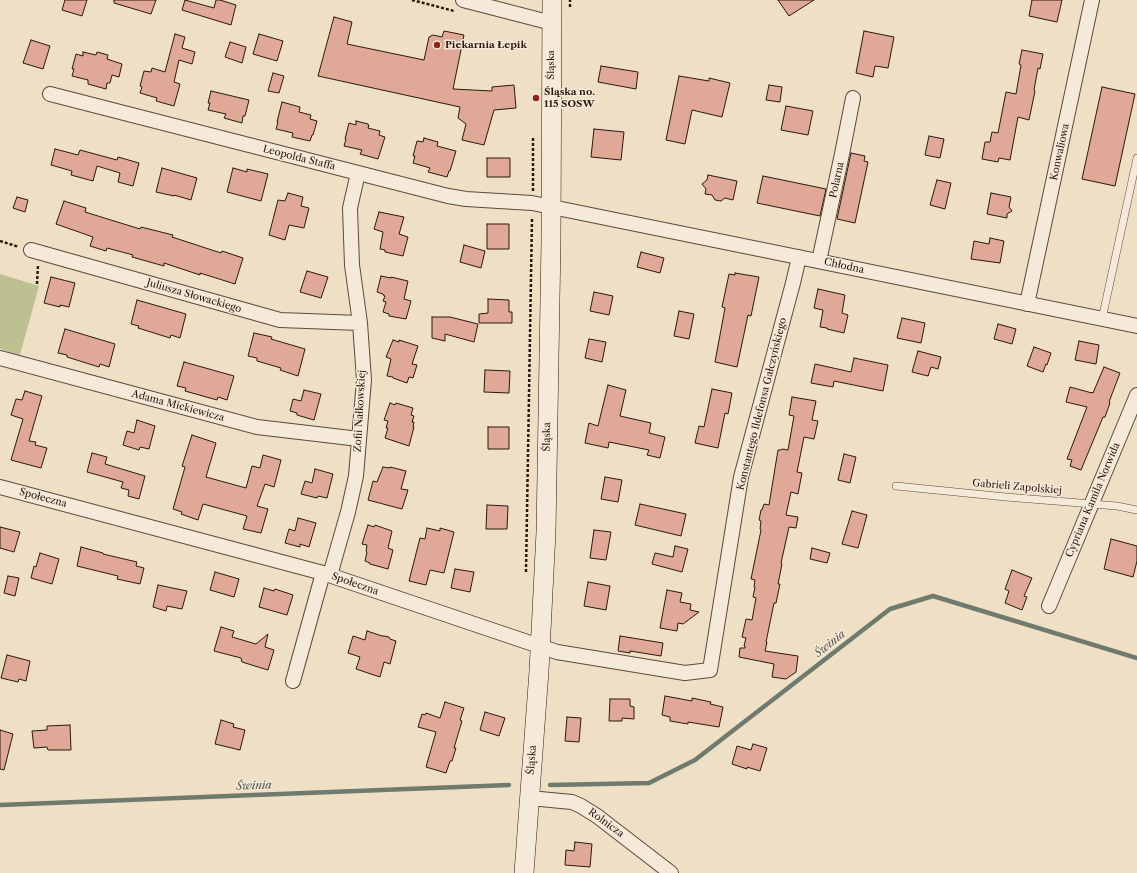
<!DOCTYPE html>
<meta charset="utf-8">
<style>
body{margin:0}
canvas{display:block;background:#efdfc4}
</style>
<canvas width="1137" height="873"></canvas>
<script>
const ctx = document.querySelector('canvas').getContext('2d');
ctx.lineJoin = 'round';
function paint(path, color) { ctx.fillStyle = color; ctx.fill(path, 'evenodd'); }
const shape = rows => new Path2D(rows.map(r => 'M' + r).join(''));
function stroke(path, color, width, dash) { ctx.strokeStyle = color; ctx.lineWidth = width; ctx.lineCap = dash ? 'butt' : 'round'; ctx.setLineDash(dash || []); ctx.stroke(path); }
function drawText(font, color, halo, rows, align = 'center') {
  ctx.font = font + ' "Libre Caslon Text",serif'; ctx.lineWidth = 3; ctx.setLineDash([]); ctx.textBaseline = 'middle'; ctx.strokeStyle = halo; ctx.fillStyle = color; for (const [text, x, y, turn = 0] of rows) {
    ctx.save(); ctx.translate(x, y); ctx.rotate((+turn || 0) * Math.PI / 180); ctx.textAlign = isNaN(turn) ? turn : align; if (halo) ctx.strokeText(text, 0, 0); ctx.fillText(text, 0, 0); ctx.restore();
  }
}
const green = shape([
 [0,274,39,286,20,355,0,349]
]);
const stream = shape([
 [550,785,649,783,695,760,890,609,933,596,1137,658],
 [0,805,509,785]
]);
const building = shape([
 [65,0,87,0,82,16,62,10,65,0],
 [114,0,156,0,151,14,114,3,114,0],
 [185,0,214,8,216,0,220,0,236,5,231,25,182,10,185,0],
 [778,0,814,0,789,16,778,0],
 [1032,0,1062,0,1057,22,1029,16,1032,0],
 [334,17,352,22,347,44,424,60,429,37,433,35,442,37,444,31,464,35,453,89,492,91,492,87,514,85,516,108,494,110,484,145,462,140,466,124,458,118,460,107,318,76,334,17],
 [864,31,894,37,888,68,875,66,873,77,856,73,864,31],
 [175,34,185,37,182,48,195,52,192,64,179,60,174,82,180,84,174,106,156,101,157,98,140,93,142,87,140,86,144,71,151,72,152,68,165,72,175,34],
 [259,34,283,41,277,61,253,54,259,34],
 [31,40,50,46,43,69,23,63,31,40],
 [230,42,246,47,242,63,225,57,230,42],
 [1022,50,1043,54,1040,69,1038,68,1034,90,1035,91,1029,120,1018,117,1010,160,999,158,998,162,982,159,985,142,990,142,992,132,998,133,1006,92,1016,94,1021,65,1019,64,1022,50],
 [83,52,96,55,97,52,108,55,107,59,122,64,119,77,112,75,110,83,107,83,106,89,88,84,88,80,72,76,74,69,72,69,76,54,83,56,83,52],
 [601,66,638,72,636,89,598,82,601,66],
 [273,73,284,76,279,93,268,91,273,73],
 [679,76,709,81,709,78,730,83,722,117,692,110,685,144,666,140,679,76],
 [769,85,782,87,780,102,766,100,769,85],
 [1102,87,1135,94,1115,186,1082,179,1102,87],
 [211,91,249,100,245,116,243,116,242,123,224,118,226,114,208,110,210,103,208,103,211,91],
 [282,102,300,107,299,112,311,115,310,119,317,121,313,135,312,135,310,141,292,137,293,133,276,129,278,122,277,122,282,102],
 [786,106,813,111,808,135,781,130,786,106],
 [356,121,368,124,368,125,369,125,368,128,380,131,379,135,385,137,378,159,360,154,362,150,344,146,346,139,345,139,349,123,356,125,356,121],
 [594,129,624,132,621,160,591,157,594,129],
 [929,136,944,139,940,158,925,155,929,136],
 [424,138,438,142,437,146,456,151,450,171,449,171,447,177,428,172,430,168,413,163,415,156,413,156,417,141,423,142,424,138],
 [55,149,78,155,80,150,117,160,118,157,139,163,133,186,118,182,120,173,97,166,93,181,71,175,72,171,51,165,55,149],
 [851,153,865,156,864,161,868,162,855,223,837,219,851,153],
 [487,158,510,158,510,177,487,177,487,158],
 [162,168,197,178,191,200,174,195,174,196,156,192,162,168],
 [233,168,247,172,247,169,268,174,261,201,227,192,233,168],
 [708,175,737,181,733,200,725,198,721,201,715,200,712,195,705,194,706,189,702,184,707,180,708,175],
 [763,176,826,189,820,216,757,203,763,176],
 [937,180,951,183,945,209,930,205,937,180],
 [288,193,303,197,301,206,309,208,304,228,289,225,285,240,269,235,278,200,285,201,288,193],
 [991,193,1011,197,1009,207,1012,211,1007,214,1007,218,987,214,991,193],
 [17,197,28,200,25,212,13,208,17,197],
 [64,201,86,208,85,212,140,229,141,227,173,235,172,237,221,253,222,251,243,258,235,284,200,273,200,275,164,263,164,266,132,257,133,255,107,248,106,251,90,246,93,237,56,224,64,201],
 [379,212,404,217,399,234,408,237,403,256,385,252,385,250,380,249,383,232,374,229,379,212],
 [487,224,509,224,509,249,487,249,487,224],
 [990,238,1004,241,1000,263,971,259,974,241,989,244,990,238],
 [464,245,485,251,481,268,460,262,464,245],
 [641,252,664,258,660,273,637,267,641,252],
 [307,271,328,277,321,298,300,292,307,271],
 [735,273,759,277,751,316,748,315,737,367,715,362,725,308,722,307,729,274,735,275,735,273],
 [381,276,391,278,391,277,408,281,404,299,411,301,406,319,389,316,389,314,383,312,386,302,383,301,385,296,383,295,383,294,377,292,381,276],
 [51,277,75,283,69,307,60,305,60,307,44,303,51,277],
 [818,289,845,295,842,313,848,315,844,333,827,329,827,328,820,327,823,310,814,308,818,289],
 [594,292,613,296,609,315,590,311,594,292],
 [488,299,509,300,509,312,512,312,512,323,479,323,479,314,488,313,488,299],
 [137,300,186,314,180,338,171,335,170,338,138,328,139,326,131,324,137,300],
 [679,311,694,314,689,339,674,336,679,311],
 [432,317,450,317,478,324,474,342,445,334,445,341,432,338,432,317],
 [902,318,925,323,921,343,897,338,902,318],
 [998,324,1016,329,1012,344,994,339,998,324],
 [65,329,115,344,109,367,100,364,99,367,67,357,67,355,58,353,65,329],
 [254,333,272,337,271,339,305,349,298,376,280,370,281,368,257,361,257,358,248,356,254,333],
 [589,339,606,342,602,362,585,358,589,339],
 [393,340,399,342,399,340,418,346,412,364,417,365,413,378,409,377,407,383,393,378,393,377,387,376,391,359,386,357,393,340],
 [1079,341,1099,345,1096,364,1075,360,1079,341],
 [1034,347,1051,353,1047,365,1046,364,1043,372,1027,366,1034,347],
 [918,351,941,357,938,369,931,367,928,376,912,372,918,351],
 [854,358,888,365,883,391,834,381,833,387,811,383,815,364,851,372,854,358],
 [184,362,234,376,227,400,218,397,217,400,185,391,186,388,177,386,184,362],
 [1104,367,1120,373,1109,402,1110,403,1105,417,1103,417,1081,470,1070,466,1072,460,1067,459,1087,407,1066,402,1070,387,1092,393,1092,392,1093,393,1104,367],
 [485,370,510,371,509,393,484,392,485,370],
 [608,385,626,390,620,416,651,423,649,433,665,437,660,458,647,455,649,450,609,442,608,448,585,443,589,423,598,426,608,385],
 [712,389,732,393,728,414,725,413,718,448,695,443,699,426,704,427,712,389],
 [304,390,321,394,314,420,297,415,297,413,290,411,293,399,301,401,304,390],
 [25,391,42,396,29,441,36,442,35,445,47,448,41,468,11,460,23,419,11,415,16,399,22,400,25,391],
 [792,397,816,401,812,420,818,421,814,439,804,437,797,472,802,473,798,494,791,492,786,515,798,517,796,528,789,527,781,563,782,564,778,584,780,584,776,603,774,603,766,642,767,642,765,651,798,656,796,672,786,679,772,677,774,664,739,657,740,648,745,648,745,646,744,646,746,638,742,637,746,619,752,620,756,598,753,597,755,587,754,587,755,580,751,579,761,530,760,529,761,521,759,520,761,510,762,510,764,504,769,505,778,450,781,450,782,449,788,450,794,416,789,415,792,397],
 [390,403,395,405,396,403,413,408,411,415,414,416,412,422,414,422,413,427,414,427,409,446,385,438,388,428,386,428,388,421,384,420,390,403],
 [137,420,155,426,149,449,140,447,139,450,123,445,127,431,134,433,137,420],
 [488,427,509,427,509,449,488,449,488,427],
 [192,435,216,443,206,477,246,488,252,466,260,468,263,455,281,460,274,487,265,484,257,506,268,509,261,533,243,529,247,516,203,504,198,520,181,514,182,512,173,509,185,467,182,466,192,435],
 [92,453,107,457,105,464,145,476,139,499,128,496,129,490,121,488,123,482,87,472,92,453],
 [844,454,856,457,850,483,838,480,844,454],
 [383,467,390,468,390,467,406,471,401,489,408,490,402,509,368,500,373,481,377,482,383,467],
 [315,469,333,474,327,498,318,496,317,498,301,494,305,481,312,483,315,469],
 [605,477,622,480,618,502,601,499,605,477],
 [640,504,686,514,681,536,635,525,640,504],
 [487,505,508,506,507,529,486,529,487,505],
 [852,511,867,515,858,548,842,544,852,511],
 [298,518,316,523,309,547,300,544,300,547,285,543,289,529,295,531,298,518],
 [368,525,374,527,375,525,392,531,388,548,393,550,388,569,370,564,370,563,365,561,367,552,366,551,367,545,362,544,368,525],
 [0,527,20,532,14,552,0,548,0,527],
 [427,528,440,531,440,528,454,532,444,573,430,570,426,585,409,581,420,538,425,539,427,528],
 [594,530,611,532,606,560,590,558,594,530],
 [1111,539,1137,546,1137,561,1133,577,1104,569,1111,539],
 [675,546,688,549,682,572,652,564,655,553,673,557,675,546],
 [81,547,103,553,103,554,137,562,136,566,144,568,140,584,117,579,118,576,77,566,81,547],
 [812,548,830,553,827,563,810,559,812,548],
 [40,553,59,559,52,584,31,578,34,566,36,567,40,553],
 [455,569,474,572,470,592,451,588,455,569],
 [1012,570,1032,578,1024,596,1027,597,1022,610,1005,603,1009,591,1005,589,1012,570],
 [215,572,239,579,234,597,210,590,215,572],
 [8,576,19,578,15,596,4,593,8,576],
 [588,582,610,586,606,610,584,606,588,582],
 [158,585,187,591,182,609,167,606,166,611,153,607,158,585],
 [264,588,274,591,275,589,293,595,287,615,259,607,264,588],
 [667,590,682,593,680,602,691,604,690,610,699,612,683,624,678,623,677,631,660,628,667,590],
 [221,627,234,631,232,637,256,644,268,634,265,647,274,650,268,670,242,662,241,658,214,651,221,627],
 [367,631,382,636,384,636,389,637,390,639,396,641,390,664,384,662,380,677,356,669,360,657,348,653,353,636,365,640,367,631],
 [620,636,663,643,661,656,630,651,630,653,618,651,620,636],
 [7,655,30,661,26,681,19,679,18,682,1,678,7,655],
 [665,696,692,701,692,698,711,702,710,704,723,707,719,727,688,722,688,724,670,721,670,717,662,715,665,696],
 [610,699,630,699,630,706,634,707,634,719,622,718,622,721,609,721,610,699],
 [445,702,464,708,460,720,462,721,454,748,456,748,452,761,450,761,446,773,426,767,436,732,418,727,422,714,425,715,426,713,440,718,445,702],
 [485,712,505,718,499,736,480,730,485,712],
 [567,717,581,718,579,742,565,741,567,717],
 [221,720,234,724,233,727,245,730,240,750,215,744,221,720],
 [70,725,71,750,48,750,47,747,34,748,32,731,47,730,47,726,70,725],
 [0,730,13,734,4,770,0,769,0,730],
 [753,744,767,748,760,771,747,767,747,769,732,764,737,746,751,750,753,744],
 [575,842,592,844,590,867,565,865,566,850,574,851,575,842]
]);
const path = shape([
 [412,0,454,11],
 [570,7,570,0],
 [533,191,533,138],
 [0,241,19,247],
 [37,284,38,265],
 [526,572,532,218]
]);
const lane = shape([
 [1102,319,1137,158],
 [896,486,1006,497,1117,506,1137,510]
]);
const street = shape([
 [463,0,552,23],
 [50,94,448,196,466,199,532,203,1137,326],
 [31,250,280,320,360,323],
 [819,261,842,154,853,98],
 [1027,304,1092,0],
 [0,358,257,427,359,439],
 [0,487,323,573,557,652,685,673,710,670,741,477,793,283,799,257],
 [330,575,348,512,356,476,364,380,360,323,352,265,350,208,358,173],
 [1049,606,1137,395],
 [293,681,323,573],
 [530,798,561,801,572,802,581,806,597,816,671,873]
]);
const secondary = shape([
 [524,873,539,671,546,532,551,241,552,0]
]);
const markers = [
 [437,45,4,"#8f2418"],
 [536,98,4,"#8f2418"]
];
const poiNames = [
 ["Piekarnia Łepik",445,45],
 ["Śląska no.",544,92],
 ["115 SOSW",544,104]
];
const streetNames = [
 ["Śląska",551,65,-90],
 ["Konwaliowa",1060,152,-78],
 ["Leopolda Staffa",299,158,14],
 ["Polarna",837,180,-78],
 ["Chłodna",844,266,12],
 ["Juliusza Słowackiego",194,296,16],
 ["Konstantego Ildefonsa Gałczyńskiego",762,404,-76],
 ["Adama Mickiewicza",178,406,15],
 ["Zofii Nałkowskiej",360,411,-87],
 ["Śląska",547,437,-89],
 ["Gabrieli Zapolskiej",1017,487,5],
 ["Społeczna",43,498,15],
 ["Cypriana Kamila Norwida",1093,500,-67],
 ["Społeczna",355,584,19],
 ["Śląska",532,760,-86],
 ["Rolnicza",606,823,36]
];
const waterNames = [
 ["Świnia",830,644,-38],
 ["Świnia",254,786,-2]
];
paint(green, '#bdc191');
stroke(stream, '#6f7b6e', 4.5);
paint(building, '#dfa897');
stroke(building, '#2c170f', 1);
stroke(lane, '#5d493c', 8);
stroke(street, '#5d493c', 16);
stroke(secondary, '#2c170f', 20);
stroke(path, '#2c170f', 2.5, [3, 2]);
stroke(lane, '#f5ead9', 7);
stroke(street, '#f5ead9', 14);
stroke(secondary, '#f5ead9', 19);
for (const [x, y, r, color] of markers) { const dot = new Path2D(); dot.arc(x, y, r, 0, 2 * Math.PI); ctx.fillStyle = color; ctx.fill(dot); stroke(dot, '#f5ead9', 1.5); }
drawText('bold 10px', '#2c170f', '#f5ead9', poiNames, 'left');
drawText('10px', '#2c170f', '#f5ead9', streetNames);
drawText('italic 11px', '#535147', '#f5ead9', waterNames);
</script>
